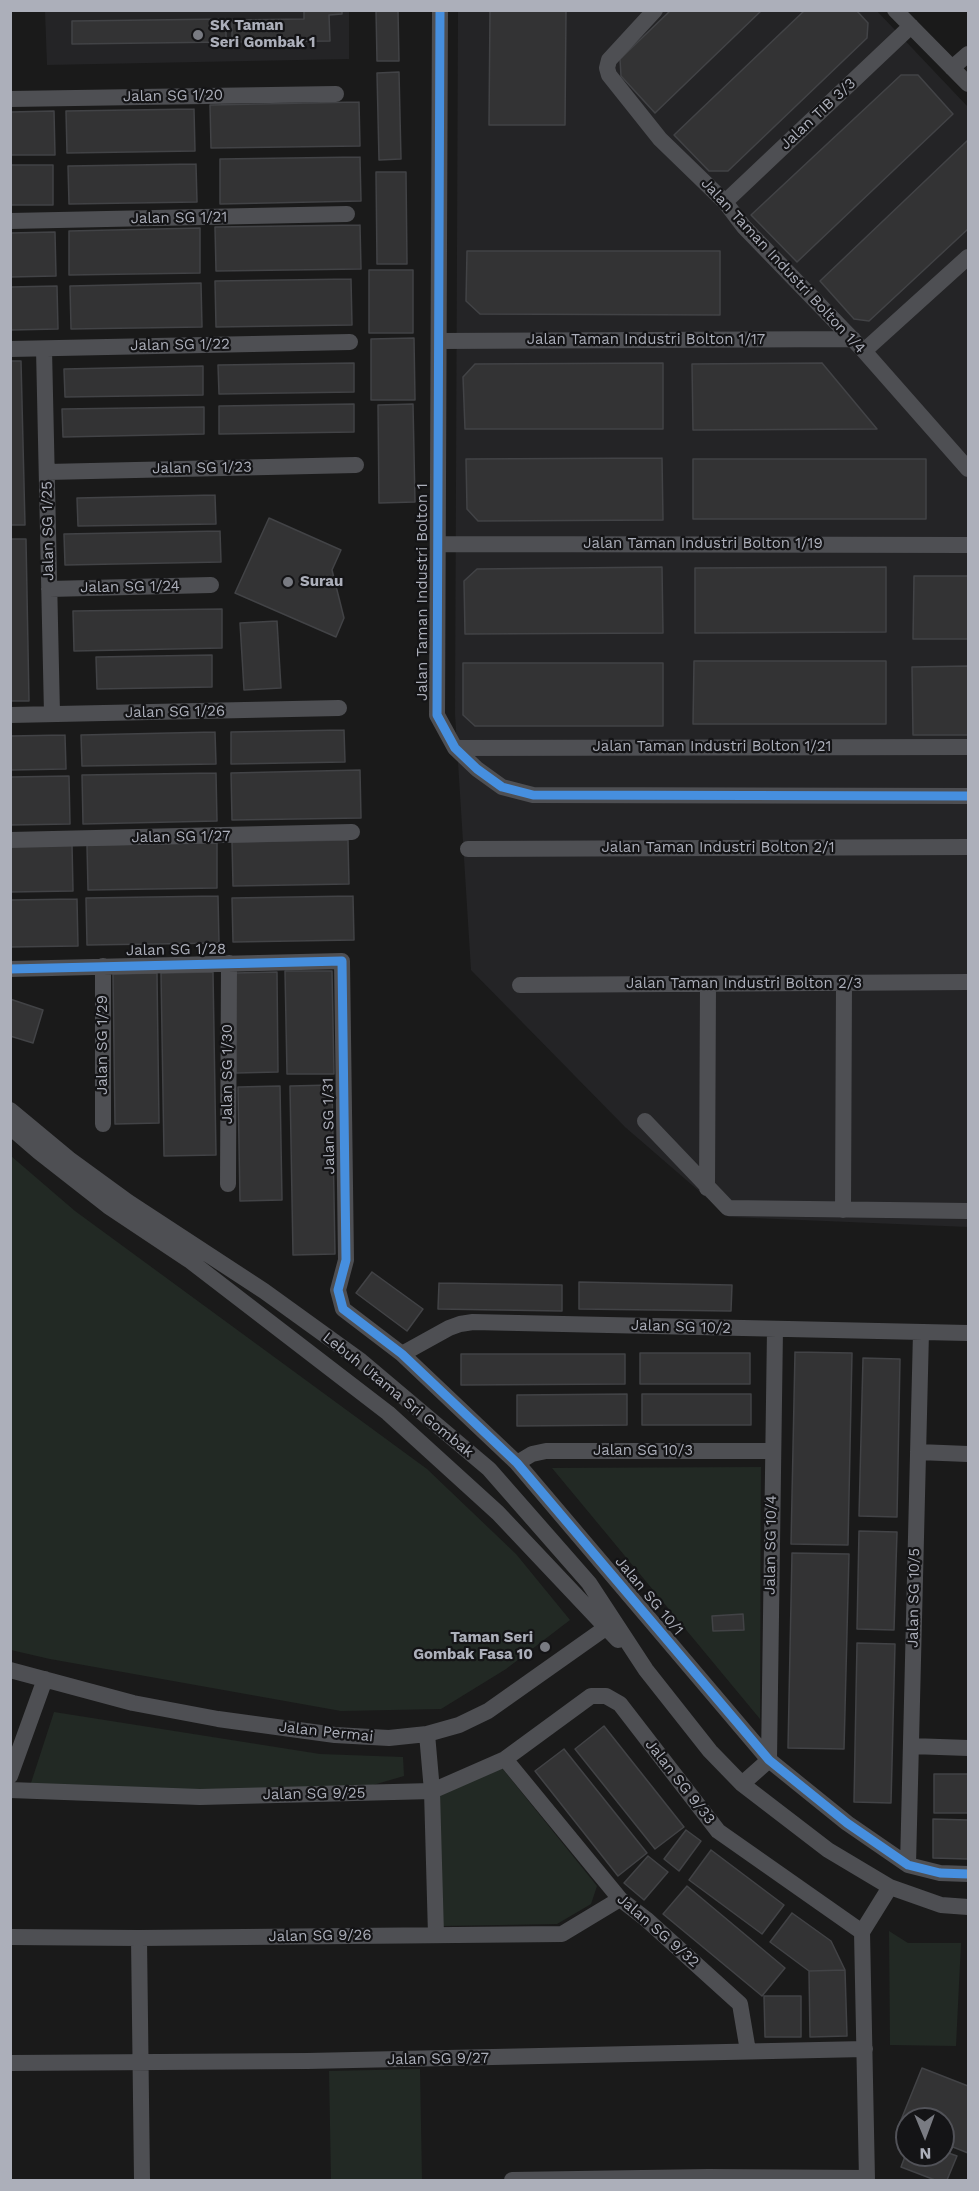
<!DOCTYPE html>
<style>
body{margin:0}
#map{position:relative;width:979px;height:2191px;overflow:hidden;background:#1a1a1a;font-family:"Work Sans",sans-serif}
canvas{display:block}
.frame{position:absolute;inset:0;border:12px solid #acafba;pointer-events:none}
.north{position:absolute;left:895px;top:2107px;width:60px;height:60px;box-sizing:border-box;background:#141416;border:2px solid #515258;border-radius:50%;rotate:179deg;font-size:16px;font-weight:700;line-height:24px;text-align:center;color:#acafba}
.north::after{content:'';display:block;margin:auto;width:21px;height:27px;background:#797b82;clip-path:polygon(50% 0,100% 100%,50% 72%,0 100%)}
</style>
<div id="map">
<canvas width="979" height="2191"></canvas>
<div class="frame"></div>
<div class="north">N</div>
</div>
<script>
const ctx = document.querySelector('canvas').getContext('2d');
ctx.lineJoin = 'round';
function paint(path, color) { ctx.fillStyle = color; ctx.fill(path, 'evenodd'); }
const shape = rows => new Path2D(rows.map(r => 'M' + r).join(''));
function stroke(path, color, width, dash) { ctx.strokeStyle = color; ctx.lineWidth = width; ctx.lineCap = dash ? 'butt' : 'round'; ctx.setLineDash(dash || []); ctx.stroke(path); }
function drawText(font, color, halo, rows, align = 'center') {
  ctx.font = font + ' "Work Sans",sans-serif'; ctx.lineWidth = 4.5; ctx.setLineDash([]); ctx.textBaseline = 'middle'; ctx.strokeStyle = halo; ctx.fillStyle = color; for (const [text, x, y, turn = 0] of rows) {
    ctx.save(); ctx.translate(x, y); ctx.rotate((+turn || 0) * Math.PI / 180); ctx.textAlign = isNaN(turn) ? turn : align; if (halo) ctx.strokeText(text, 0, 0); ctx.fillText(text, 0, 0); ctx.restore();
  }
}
const built = shape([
 [45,11,349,11,349,59,47,65],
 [458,11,877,11,968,107,968,1227,729,1217,625,1127,471,970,455,714]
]);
const green = shape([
 [11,1156,75,1211,427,1469,516,1554,570,1620,506,1669,441,1709,341,1711,50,1659,11,1650],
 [761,1467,760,1719,552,1468],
 [54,1712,320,1754,403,1757,404,1776,366,1787,145,1791,30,1786],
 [502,1768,597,1886,591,1904,557,1924,443,1926,439,1793],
 [889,1931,908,1943,961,1943,956,2046,890,2045],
 [420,2069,422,2180,331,2180,329,2071]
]);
const building = shape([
 [304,10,342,10,342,14,329,15,330,41,232,42,232,20,304,19,304,10],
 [376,10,398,10,399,61,377,61,376,10],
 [490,10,566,10,565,125,489,125,490,10],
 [671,10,762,10,655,113,621,76,620,59,671,10],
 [805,10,856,10,868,23,867,38,728,171,709,171,674,135,805,10],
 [226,19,226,42,72,44,72,21,226,19],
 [399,72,401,159,379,160,377,73,399,72],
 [901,75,918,75,953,114,797,262,751,215,901,75],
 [359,102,360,146,211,148,210,105,359,102],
 [194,109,195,151,67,153,66,111,194,109],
 [54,111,55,155,10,155,10,112,54,111],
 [968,140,968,229,869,321,854,319,820,281,968,140],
 [360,157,361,201,220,204,220,159,360,157],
 [196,164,197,202,69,204,68,166,196,164],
 [10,165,53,165,53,205,10,205,10,165],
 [376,172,406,172,407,264,377,264,376,172],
 [360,225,361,269,216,271,215,227,360,225],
 [200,228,200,273,69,275,69,231,200,228],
 [55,232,56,276,10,277,10,233,55,232],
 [467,251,720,251,720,315,480,314,466,301,467,251],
 [369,270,413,270,413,333,369,333,369,270],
 [351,279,352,325,216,327,215,281,351,279],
 [201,283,202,327,71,329,70,286,201,283],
 [57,286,58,329,10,330,10,287,57,286],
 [414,338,415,400,371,400,371,339,414,338],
 [10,361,21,361,25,525,10,525,10,361],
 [354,363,354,392,219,394,218,365,354,363],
 [663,363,663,429,465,429,463,377,475,364,663,363],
 [822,363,877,429,693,430,692,364,822,363],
 [203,366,203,395,65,397,64,369,203,366],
 [354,404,354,432,219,434,219,406,354,404],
 [413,404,415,502,379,503,378,405,413,404],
 [204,407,204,434,63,437,62,409,204,407],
 [662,458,663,520,478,521,467,509,466,459,662,458],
 [693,459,926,459,926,519,693,519,693,459],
 [215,495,216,524,78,526,77,498,215,495],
 [269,518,341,550,332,570,344,618,336,637,235,593,269,518],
 [220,531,221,562,65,565,64,534,220,531],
 [10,539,26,539,29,701,10,701,10,539],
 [662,567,663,633,465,634,464,581,477,569,662,567],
 [886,567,886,632,695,633,695,568,886,567],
 [914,576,968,576,968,639,913,639,914,576],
 [222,609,222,648,74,651,73,611,222,609],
 [277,621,281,688,244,690,240,623,277,621],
 [212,655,212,687,97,689,96,657,212,655],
 [694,661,886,661,886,724,693,724,694,661],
 [463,663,663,663,663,726,475,726,463,715,463,663],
 [968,666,968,735,913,735,912,667,968,666],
 [344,730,345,762,231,764,231,732,344,730],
 [215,732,216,764,82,766,81,735,215,732],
 [65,735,66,769,10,770,10,736,65,735],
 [360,770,361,818,232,820,231,773,360,770],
 [216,773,217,821,83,824,82,775,216,773],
 [69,776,70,824,10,825,10,777,69,776],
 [348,840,349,884,233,886,232,842,348,840],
 [217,843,217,888,88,890,87,845,217,843],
 [72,844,73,891,10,892,10,845,72,844],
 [218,896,219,943,87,945,86,898,218,896],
 [353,896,354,940,233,942,232,898,353,896],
 [77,899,78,946,10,947,10,900,77,899],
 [285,971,332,971,334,1074,287,1074,285,971],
 [213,972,216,1155,164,1156,161,973,213,972],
 [277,972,278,1072,236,1073,235,973,277,972],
 [157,973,159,1123,115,1124,113,974,157,973],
 [10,999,43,1010,33,1043,10,1036,10,999],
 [332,1085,335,1254,293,1255,290,1086,332,1085],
 [280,1086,282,1200,240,1201,238,1087,280,1086],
 [372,1272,423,1309,407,1331,356,1293,372,1272],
 [579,1282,732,1285,731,1311,579,1309,579,1282],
 [439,1283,562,1285,562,1311,438,1309,439,1283],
 [795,1352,852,1353,848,1545,791,1544,795,1352],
 [640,1353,750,1353,750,1384,640,1384,640,1353],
 [461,1354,625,1354,625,1384,461,1385,461,1354],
 [863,1358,900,1359,897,1517,859,1516,863,1358],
 [627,1394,627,1425,517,1426,517,1395,627,1394],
 [642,1394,751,1394,751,1425,642,1425,642,1394],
 [859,1531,897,1532,894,1630,857,1629,859,1531],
 [792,1553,849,1554,844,1749,788,1748,792,1553],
 [743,1614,744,1630,713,1631,712,1616,743,1614],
 [857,1643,895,1644,891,1803,854,1802,857,1643],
 [604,1726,684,1827,655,1849,575,1749,604,1726],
 [564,1749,647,1853,618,1876,535,1771,564,1749],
 [934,1774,968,1774,968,1813,934,1813,934,1774],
 [933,1819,968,1820,968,1859,933,1858,933,1819],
 [686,1830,701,1841,679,1871,664,1859,686,1830],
 [711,1850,784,1905,762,1934,689,1880,711,1850],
 [648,1856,668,1872,644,1900,624,1883,648,1856],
 [687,1886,785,1968,762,1996,663,1914,687,1886],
 [792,1913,831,1941,845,1970,809,1971,770,1942,792,1913],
 [845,1970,847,2036,810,2037,809,1971,845,1970],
 [764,1996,801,1996,801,2037,765,2037,764,1996],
 [922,2068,968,2086,968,2153,943,2143,943,2119,907,2119,907,2128,899,2125,922,2068],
 [907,2151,907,2155,943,2155,943,2151,957,2156,947,2180,935,2180,901,2167,907,2151]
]);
const minor = shape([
 [440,10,437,715,455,748,477,769,502,787,533,795,968,796],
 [655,10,609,60,607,68,609,75,660,139,725,202,744,227,864,351,968,469],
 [895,10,968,84],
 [952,68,968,54],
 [10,99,336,94],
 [725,202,911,26],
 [10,221,347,214],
 [439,341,853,339],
 [10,349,350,342],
 [44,349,52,714],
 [864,351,968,257],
 [47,472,356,465],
 [438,544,968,545],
 [49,589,211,585],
 [10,715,339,708],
 [455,748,968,747],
 [10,840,352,832],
 [468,849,968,847],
 [103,966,103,1124],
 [10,969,342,961,346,1260,338,1290,343,1309,402,1354,517,1463,769,1760,847,1823,908,1865,940,1873,968,1874],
 [520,985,968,982],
 [10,1110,69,1159,128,1202,264,1291,361,1361,489,1469,589,1583,646,1670,710,1751,742,1784,828,1850,890,1887,941,1905,968,1907],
 [645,1121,728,1208,968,1211],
 [10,1127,39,1152,108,1206,189,1260,388,1413,498,1513,618,1640],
 [228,1184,229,963],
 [707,1188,708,985],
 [843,1210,844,983],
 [402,1354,449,1328,460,1324,473,1322,968,1333],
 [918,1452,968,1454],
 [517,1463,532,1454,546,1451,772,1451],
 [10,1670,133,1703,218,1719,335,1735,389,1738,427,1734,459,1725,488,1711,614,1622],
 [427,1734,432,1791,436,1935],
 [911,1746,968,1748],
 [505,1759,620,1899,646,1919,740,2004,748,2051],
 [10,1776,45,1679],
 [742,1784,769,1760,775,1329],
 [10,1790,200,1797,432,1791,505,1759,591,1696,606,1696,620,1704,718,1831,862,1932],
 [908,1865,921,1332],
 [10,1937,139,1938,562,1934,620,1899],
 [139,1938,142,2180],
 [10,2063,307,2061,865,2049],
 [512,2180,708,2177,867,2178],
 [867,2180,862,1932,890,1887]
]);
const cycleway = shape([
 [440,10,437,715,455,748,477,769,502,787,533,795,968,796],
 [10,969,342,961,346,1260,338,1290,343,1309,402,1354,517,1463,769,1760,847,1823,908,1865,940,1873,968,1874]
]);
const markers = [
 [198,35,6,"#797b82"],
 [288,582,6,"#797b82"],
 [545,1647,6,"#797b82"]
];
const poiNames = [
 ["SK Taman",210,26],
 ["Seri Gombak 1",210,43],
 ["Surau",300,582],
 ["Taman Seri",533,1638,"right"],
 ["Gombak Fasa 10",533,1655,"right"]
];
const streetNames = [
 ["Jalan SG 1/20",173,96,-1],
 ["Jalan TIB 3/3",818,114,-43],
 ["Jalan SG 1/21",179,218,-1],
 ["Jalan Taman Industri Bolton 1/4",783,266,47],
 ["Jalan Taman Industri Bolton 1/17",646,340],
 ["Jalan SG 1/22",180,345,-1],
 ["Jalan SG 1/23",202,468,-1],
 ["Jalan SG 1/25",48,531,-91],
 ["Jalan Taman Industri Bolton 1/19",703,544],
 ["Jalan SG 1/24",130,587,-1],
 ["Jalan Taman Industri Bolton 1",423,592,-90],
 ["Jalan SG 1/26",175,712,-1],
 ["Jalan Taman Industri Bolton 1/21",712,747],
 ["Jalan SG 1/27",181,837,-1],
 ["Jalan Taman Industri Bolton 2/1",718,848],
 ["Jalan SG 1/28",176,950,-1],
 ["Jalan Taman Industri Bolton 2/3",744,984],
 ["Jalan SG 1/29",103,1045,-90],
 ["Jalan SG 1/30",228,1074,-90],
 ["Jalan SG 1/31",329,1126,-91],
 ["Jalan SG 10/2",681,1327,2],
 ["Lebuh Utama Sri Gombak",398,1395,39],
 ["Jalan SG 10/3",643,1451],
 ["Jalan SG 10/4",771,1545,-89],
 ["Jalan SG 10/1",649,1596,50],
 ["Jalan SG 10/5",914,1598,-89],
 ["Jalan Permai",326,1732,6],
 ["Jalan SG 9/33",680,1782,52],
 ["Jalan SG 9/25",314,1794,-1],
 ["Jalan SG 9/32",658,1931,41],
 ["Jalan SG 9/26",320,1936,-1],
 ["Jalan SG 9/27",438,2059,-1]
];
paint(built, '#242426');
paint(green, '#222924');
paint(building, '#333334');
stroke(building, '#424346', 1.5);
stroke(minor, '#4e4f53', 16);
stroke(cycleway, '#468fdf', 9);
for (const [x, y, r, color] of markers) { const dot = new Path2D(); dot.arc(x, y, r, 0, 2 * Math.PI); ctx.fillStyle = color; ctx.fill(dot); stroke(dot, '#141416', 2); }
drawText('bold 15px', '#acafba', '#141416', poiNames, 'left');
drawText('15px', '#acafba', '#141416', streetNames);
</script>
